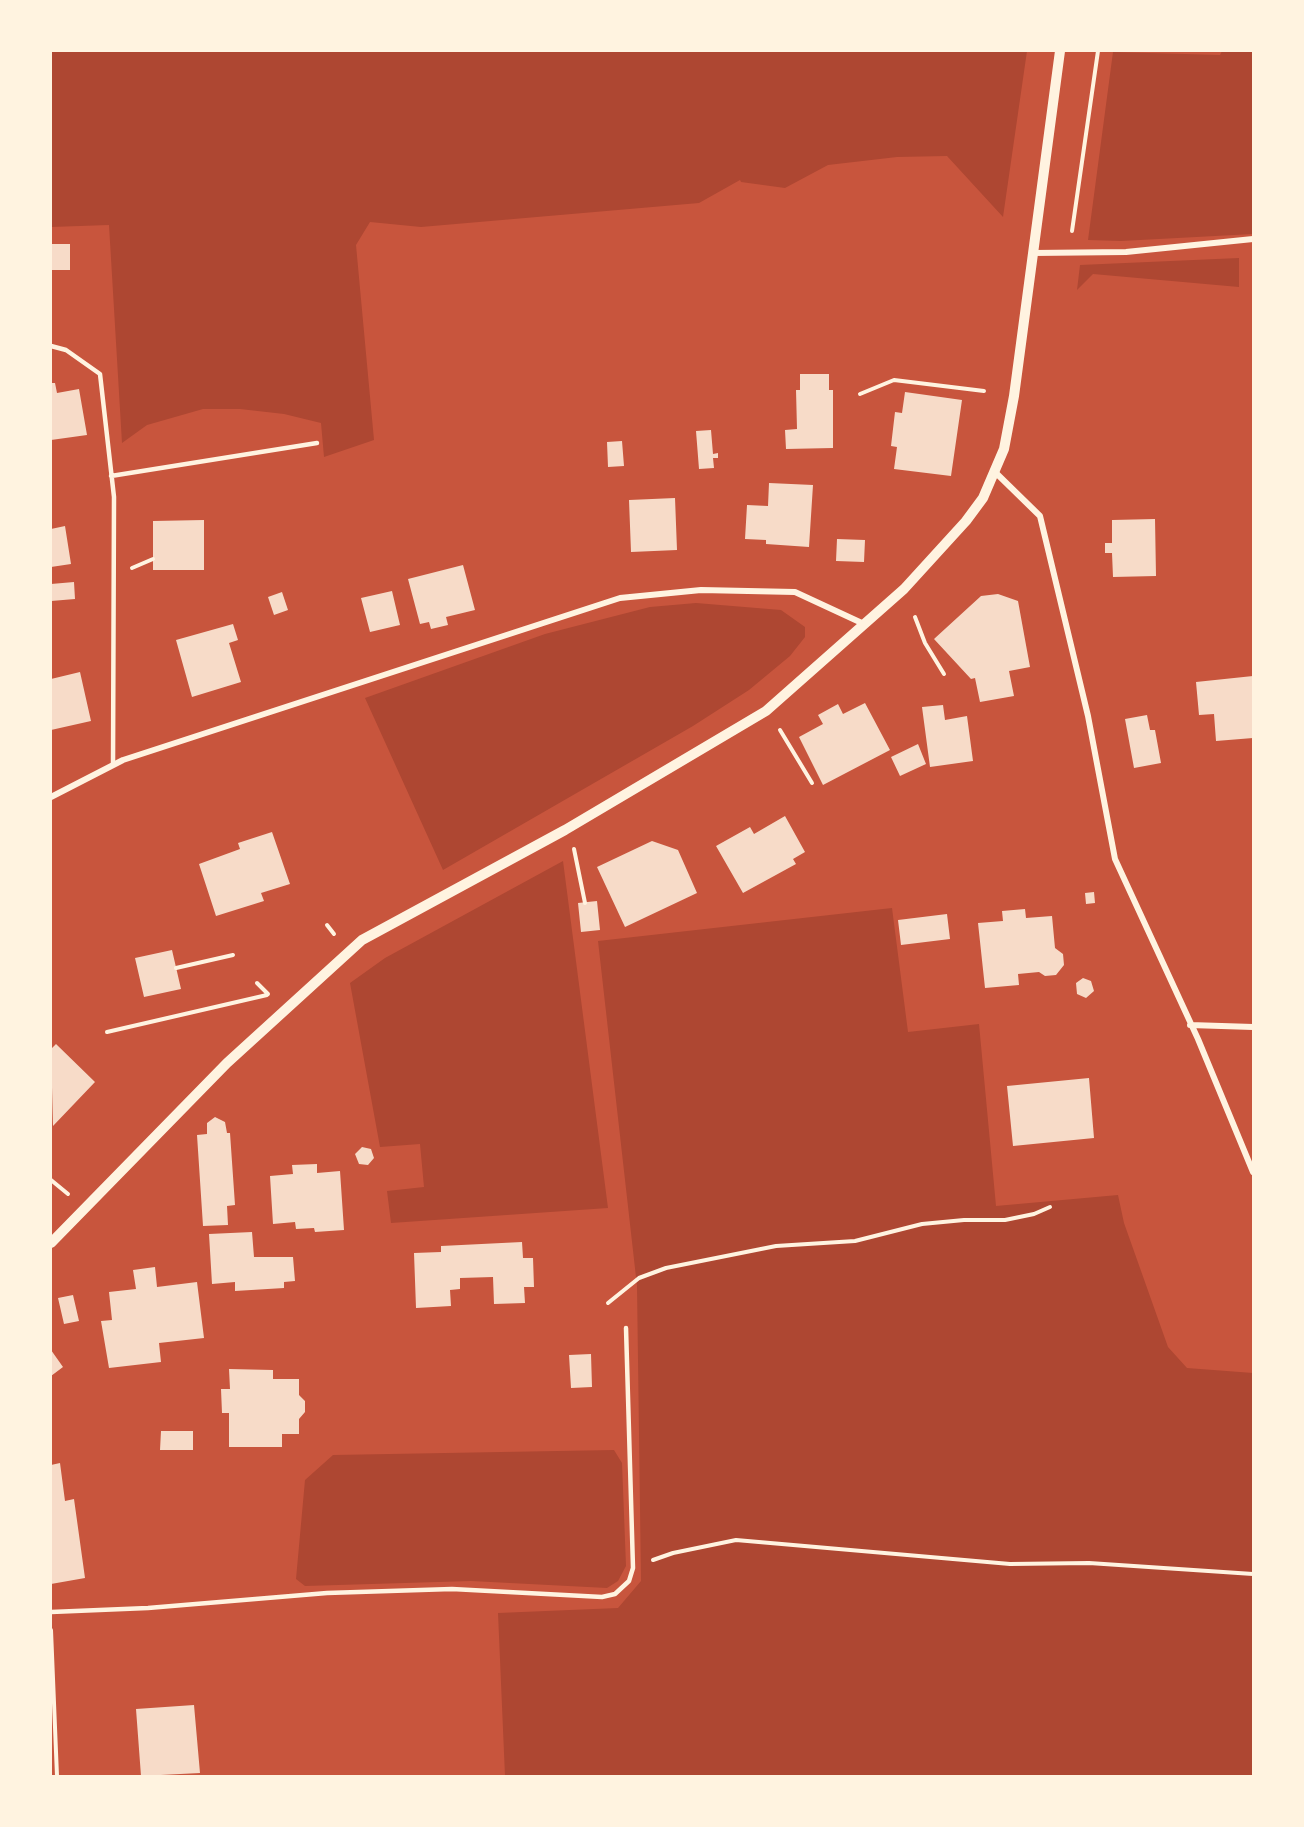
<!DOCTYPE html>
<style>
body{margin:0}
#map{position:relative;width:1304px;height:1827px;overflow:hidden;background:#c8553d;font-family:"Varela Round",sans-serif}
canvas{display:block}
.frame{position:absolute;inset:0;border:52px solid #fff3e0;pointer-events:none}
</style>
<div id="map">
<canvas width="1304" height="1827"></canvas>
<div class="frame"></div>
</div>
<script>
const ctx = document.querySelector('canvas').getContext('2d');
ctx.lineJoin = 'round';
function paint(path, color) { ctx.fillStyle = color; ctx.fill(path, 'evenodd'); }
const shape = rows => new Path2D(rows.map(r => 'M' + r).join(''));
function stroke(path, color, width, dash) { ctx.strokeStyle = color; ctx.lineWidth = width; ctx.lineCap = dash ? 'butt' : 'round'; ctx.setLineDash(dash || []); ctx.stroke(path); }
const green = shape([
 [51,51,1027,51,1003,217,947,156,897,157,828,165,785,188,741,182,740,180,699,203,421,227,370,222,356,245,374,440,324,457,321,423,284,414,240,409,203,409,147,425,122,443,109,225,51,227],
 [1222,51,1253,51,1253,234,1121,241,1088,240,1113,52,1220,55],
 [1239,258,1239,287,1093,274,1077,290,1080,265],
 [696,603,781,610,805,627,805,637,790,656,749,690,693,726,443,870,365,698,545,634,650,607],
 [563,861,608,1208,391,1223,387,1191,424,1187,420,1144,380,1147,350,983,385,958],
 [892,908,908,1032,979,1024,996,1206,1118,1195,1124,1223,1168,1347,1187,1368,1253,1373,1253,1776,505,1776,498,1613,618,1608,641,1581,637,1286,598,941],
 [614,1450,622,1463,626,1566,618,1581,607,1588,471,1581,305,1586,296,1579,305,1480,333,1455]
]);
const building = shape([
 [51,244,70,244,70,270,51,270],
 [800,374,829,374,829,390,833,390,833,448,786,449,785,430,797,429,796,390,800,390],
 [51,383,55,383,57,393,79,389,87,435,51,440],
 [905,392,962,400,951,476,894,469,897,447,891,446,895,412,902,413],
 [711,430,713,454,718,453,718,458,713,458,714,468,699,469,696,431],
 [622,441,624,466,608,467,607,442],
 [769,483,813,485,809,547,766,544,766,540,745,539,747,505,768,506],
 [675,498,677,550,631,552,629,500],
 [1155,519,1156,576,1113,577,1112,553,1105,553,1105,543,1112,543,1112,520],
 [204,520,204,570,153,570,153,521],
 [65,526,71,564,51,567,51,529],
 [837,539,865,540,864,562,836,561],
 [463,565,475,610,446,617,448,625,431,629,429,622,420,624,408,579],
 [74,582,75,599,51,601,51,584],
 [392,591,400,625,370,632,361,598],
 [282,592,288,610,274,615,268,597],
 [998,594,1018,601,1030,667,1009,671,1014,696,980,702,975,678,971,679,934,639,981,596],
 [233,624,238,640,229,643,241,682,192,697,176,640],
 [80,672,91,721,51,730,51,679],
 [1253,676,1253,738,1216,741,1214,714,1199,715,1196,682],
 [865,703,890,750,823,785,799,737,823,724,818,715,838,704,843,714],
 [943,705,945,720,967,716,973,761,930,767,922,707],
 [1147,715,1150,730,1155,730,1161,763,1134,768,1125,719],
 [918,744,926,764,900,776,891,757],
 [785,816,805,852,793,859,796,864,743,893,716,846,750,827,754,834],
 [272,832,290,884,261,893,264,901,216,916,199,864,240,849,238,843],
 [652,841,678,850,697,893,625,927,597,867],
 [1094,892,1095,903,1086,904,1085,893],
 [597,901,600,930,581,932,578,903],
 [1025,909,1026,918,1052,916,1055,948,1063,954,1064,965,1056,975,1045,976,1039,972,1018,974,1019,985,985,988,978,923,1003,921,1002,911],
 [947,914,950,939,901,945,898,920],
 [172,950,181,989,144,997,135,958],
 [1083,978,1091,981,1094,991,1086,998,1077,994,1076,983],
 [56,1044,95,1082,53,1126,51,1049],
 [1089,1078,1094,1138,1013,1146,1007,1086],
 [215,1117,225,1122,227,1133,230,1133,235,1205,227,1206,228,1225,203,1226,197,1135,207,1134,207,1123],
 [362,1147,371,1149,374,1158,368,1165,359,1164,355,1154],
 [317,1164,317,1173,340,1171,344,1230,315,1232,314,1228,296,1229,295,1222,273,1224,270,1176,293,1174,292,1165],
 [252,1232,254,1257,293,1257,295,1281,284,1282,284,1288,235,1291,235,1282,212,1284,209,1234],
 [522,1242,523,1258,533,1258,534,1287,524,1287,525,1303,494,1304,493,1277,460,1278,460,1289,450,1290,451,1306,416,1308,414,1253,441,1252,441,1246],
 [155,1267,157,1287,197,1282,204,1338,159,1343,161,1362,109,1368,101,1321,112,1320,109,1292,136,1289,133,1270],
 [73,1295,79,1321,64,1324,58,1298],
 [51,1350,63,1367,51,1376],
 [591,1354,592,1387,571,1388,569,1355],
 [229,1369,273,1370,273,1379,299,1379,299,1395,305,1401,305,1412,299,1419,299,1434,282,1434,282,1447,229,1447,229,1413,222,1413,221,1389,230,1389],
 [161,1431,193,1431,193,1450,160,1450],
 [60,1463,65,1501,74,1499,85,1578,51,1584,51,1465],
 [194,1705,200,1773,141,1776,136,1709]
]);
const path = shape([
 [1072,231,1098,51],
 [860,394,894,380,984,391],
 [132,568,153,559],
 [915,617,925,643,944,674],
 [780,730,812,783],
 [574,849,585,903],
 [327,925,334,934],
 [176,968,233,955],
 [257,983,268,994],
 [107,1032,267,995],
 [51,1180,68,1194],
 [608,1303,639,1278,666,1268,776,1246,855,1241,922,1224,964,1220,1005,1220,1034,1214,1050,1207],
 [653,1560,673,1553,736,1540,1010,1564,1089,1563,1253,1574],
 [51,1630,57,1776]
]);
const service = shape([
 [51,346,66,350,100,374,114,497,113,765],
 [111,476,317,443],
 [51,1612,148,1608,327,1593,452,1589,602,1597,615,1594,629,1581,633,1568,626,1328]
]);
const minor = shape([
 [1033,253,1126,252,1253,239],
 [995,472,1040,516,1088,716,1115,859,1198,1039,1253,1172],
 [51,797,123,760,620,598,701,590,795,592,864,624],
 [1190,1025,1253,1027]
]);
const tertiary = shape([
 [51,1243,227,1063,362,940,565,830,766,711,904,589,966,521,983,498,1004,449,1014,396,1060,51]
]);
paint(green, '#ae4732');
paint(building, '#f7dbc8');
stroke(path, '#fff3e0', 4);
stroke(service, '#fff3e0', 4.5);
stroke(minor, '#fff3e0', 6);
stroke(tertiary, '#fff3e0', 10);
</script>
